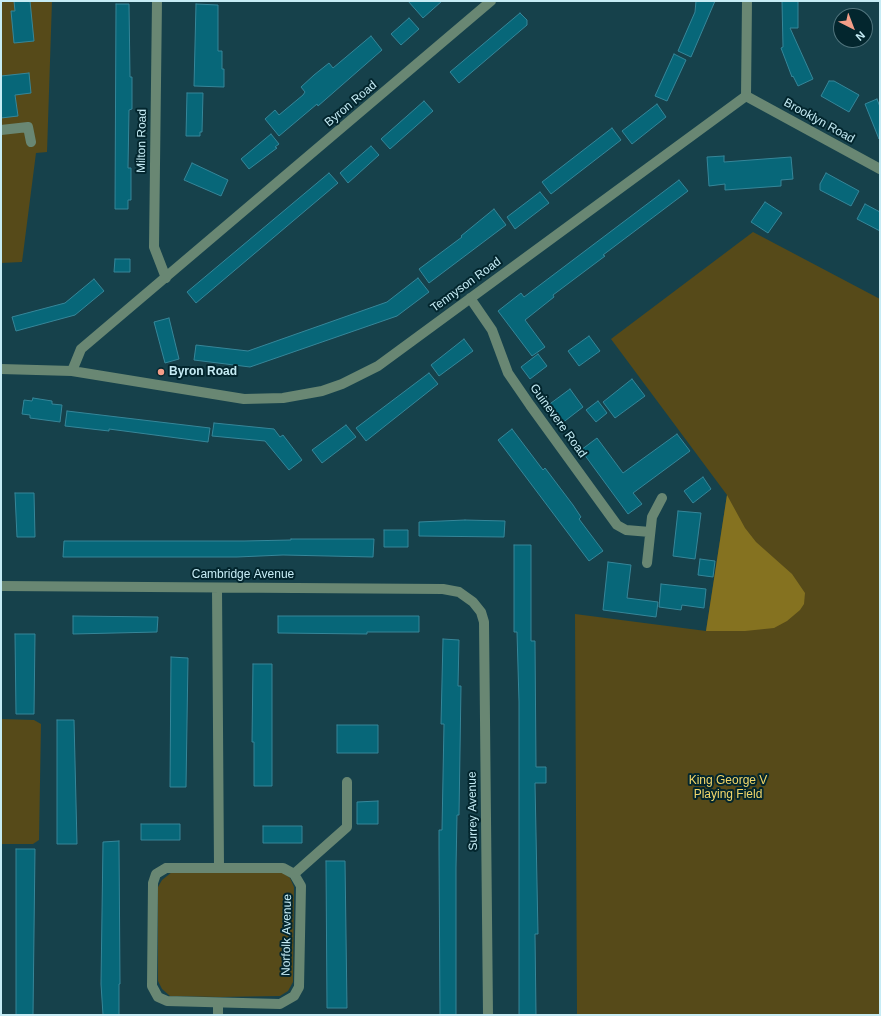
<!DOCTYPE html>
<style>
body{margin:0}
#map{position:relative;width:881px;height:1016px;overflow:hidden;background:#16414b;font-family:Arial,sans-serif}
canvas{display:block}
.frame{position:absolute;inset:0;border:2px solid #c6ecf5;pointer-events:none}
.north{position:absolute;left:833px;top:8px;width:40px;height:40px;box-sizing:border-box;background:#03262e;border:1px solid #51757e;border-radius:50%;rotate:138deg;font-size:11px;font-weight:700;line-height:16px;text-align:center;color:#c6ecf5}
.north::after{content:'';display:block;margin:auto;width:14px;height:18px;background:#f49e88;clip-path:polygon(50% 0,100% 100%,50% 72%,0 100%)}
</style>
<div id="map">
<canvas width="881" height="1016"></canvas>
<div class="frame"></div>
<div class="north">N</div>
</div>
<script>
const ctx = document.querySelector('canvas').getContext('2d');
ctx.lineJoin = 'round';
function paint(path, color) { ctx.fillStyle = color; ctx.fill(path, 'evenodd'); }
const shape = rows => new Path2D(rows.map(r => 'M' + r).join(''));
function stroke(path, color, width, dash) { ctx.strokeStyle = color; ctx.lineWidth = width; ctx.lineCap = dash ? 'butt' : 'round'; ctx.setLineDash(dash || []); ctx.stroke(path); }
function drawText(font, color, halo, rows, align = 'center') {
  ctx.font = font + ' Arial,sans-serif'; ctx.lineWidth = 4; ctx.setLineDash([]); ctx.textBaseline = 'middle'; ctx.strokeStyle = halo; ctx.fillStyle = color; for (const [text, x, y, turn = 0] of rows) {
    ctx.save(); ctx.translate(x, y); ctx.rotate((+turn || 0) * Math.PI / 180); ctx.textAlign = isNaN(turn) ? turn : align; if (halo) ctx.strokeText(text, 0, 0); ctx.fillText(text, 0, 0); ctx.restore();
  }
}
const green = shape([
 [1,1,52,1,47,152,36,153,22,262,1,263],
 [753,232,880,299,880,1015,577,1015,575,614,706,631,727,495,611,339],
 [1,719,34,720,41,724,39,840,33,844,1,844],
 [172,872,282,872,290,878,294,887,293,982,288,991,280,996,220,997,170,996,162,989,158,981,158,887,162,880]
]);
const forest = shape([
 [727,495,745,528,756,542,792,574,805,593,804,604,800,610,787,621,774,628,745,631,706,631]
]);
const building = shape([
 [14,1,30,1,34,41,14,43,11,11,15,11,14,1],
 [408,1,442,1,423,18,408,1],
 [696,1,715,1,691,57,678,51,695,12,696,1],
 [782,1,798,1,798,28,790,28,813,79,798,86,793,76,792,77,781,48,783,47,782,1],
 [116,4,129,4,130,77,132,77,132,109,129,110,128,168,131,168,131,200,128,200,128,209,115,209,116,4],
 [196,4,218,5,218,51,222,51,222,69,224,69,224,87,194,86,196,4],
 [520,13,527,20,527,25,459,83,450,72,520,13],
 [409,18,419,29,401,45,391,34,409,18],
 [371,36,382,50,318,106,317,104,279,136,265,119,275,110,279,115,303,95,305,92,301,87,314,75,329,63,333,68,371,36],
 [674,54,686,60,667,101,655,96,674,54],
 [29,73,31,93,15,95,18,116,1,118,1,76,29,73],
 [829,81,834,81,859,95,849,112,821,96,829,81],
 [187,93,203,93,202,132,200,132,200,136,186,136,187,93],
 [877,99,880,107,879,139,865,104,877,99],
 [424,101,433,111,390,149,381,139,424,101],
 [657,104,666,117,632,144,622,131,657,104],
 [612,128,621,140,551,194,542,182,612,128],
 [271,134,279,144,275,147,277,148,249,169,241,159,271,134],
 [371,146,379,155,348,183,340,173,371,146],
 [724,156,724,162,791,157,793,179,781,180,781,186,725,190,725,184,709,186,707,157,724,156],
 [192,163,228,180,221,196,184,180,192,163],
 [329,173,338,183,196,303,187,292,329,173],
 [826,173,859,191,851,206,820,190,820,184,826,173],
 [679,180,688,191,603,255,605,256,553,295,554,297,525,320,545,347,532,356,498,311,521,293,524,297,679,180],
 [540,192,549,203,515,229,507,217,540,192],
 [765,202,782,213,768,233,751,222,765,202],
 [865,204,880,212,880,231,857,219,865,204],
 [494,209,506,225,429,283,419,269,462,237,461,236,494,209],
 [115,259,130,259,130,272,114,272,115,259],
 [418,278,429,292,397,316,250,367,194,360,196,345,248,351,387,302,418,278],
 [94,279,104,291,75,315,16,331,12,317,65,303,94,279],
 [169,318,179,359,165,363,154,322,169,318],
 [589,336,600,351,579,366,568,351,589,336],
 [464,339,473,351,439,376,431,365,464,339],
 [538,354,547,366,530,379,521,367,538,354],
 [429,373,438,384,366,441,356,428,429,373],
 [632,379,645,396,615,418,603,402,632,379],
 [570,389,583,407,561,424,547,406,570,389],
 [33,398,52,401,52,404,62,405,60,422,30,418,30,415,22,414,24,400,32,401,33,398],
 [598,401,607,413,596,422,586,410,598,401],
 [67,411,210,428,208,442,109,429,109,431,65,426,67,411],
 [214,423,274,429,280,437,283,435,302,460,289,470,265,441,212,436,214,423],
 [346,425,356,437,322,463,312,450,346,425],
 [512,429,543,470,545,468,573,505,581,517,579,519,603,551,589,561,498,440,512,429],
 [677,434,690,451,633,493,642,504,628,514,581,450,597,438,623,473,677,434],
 [703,477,711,489,693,503,684,491,703,477],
 [15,493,34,493,35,537,17,537,15,493],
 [678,511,701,513,695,559,673,556,678,511],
 [465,520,505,521,504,537,419,536,419,522,465,520],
 [384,530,408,530,408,547,384,547,384,530],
 [291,539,374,539,373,557,283,555,237,557,63,557,64,541,244,541,291,540,291,539],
 [514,545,531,545,531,641,535,641,536,767,546,767,546,783,535,783,538,934,535,934,536,1015,519,1015,519,702,517,632,514,632,514,545],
 [700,559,715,561,713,577,698,575,700,559],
 [608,562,631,565,627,598,658,602,656,617,603,610,608,562],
 [661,584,706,589,704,608,682,605,681,610,659,607,661,584],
 [73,616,158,617,157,632,73,634,73,616],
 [278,616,419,616,419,632,367,632,367,634,278,633,278,616],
 [15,634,35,634,34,714,16,714,15,634],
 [443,639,459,640,458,686,461,686,459,815,457,815,456,868,456,1015,440,1015,439,849,439,830,442,830,444,724,441,724,443,639],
 [171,657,188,658,186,787,170,787,171,657],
 [253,664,272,664,272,786,254,786,254,742,252,742,253,664],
 [57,720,74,720,77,844,57,844,57,720],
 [337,725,378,725,378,753,337,753,337,725],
 [378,801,378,824,357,824,357,802,378,801],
 [141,824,180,824,180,840,141,840,141,824],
 [263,826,302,826,302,843,263,843,263,826],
 [119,841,120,984,119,984,119,1015,103,1015,101,984,103,842,119,841],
 [16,849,35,849,33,1015,16,1015,16,849],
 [326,861,345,861,347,1008,327,1008,326,861]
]);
const minor = shape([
 [157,1,154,247,166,278],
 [746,96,880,169],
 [746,96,747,1],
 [1,130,28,127,31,142],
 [470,298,492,330,508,373,530,405,617,525,626,530,650,532],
 [1,369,72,371,244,399,283,398,322,391,342,384,378,366,746,96],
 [72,371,81,349,491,1],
 [647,563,652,517,662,498],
 [1,586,443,589,459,592,473,602,481,612,484,622,488,1015],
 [217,588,219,867],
 [166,868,283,868,294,874,301,886,299,987,294,996,280,1004,167,1001,158,997,152,986,153,883,156,874,166,868],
 [294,874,347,827,347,782],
 [218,1004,218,1015]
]);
const markers = [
 [161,372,4,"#f49e88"]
];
const streetNames = [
 ["Byron Road",351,104,-40],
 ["Brooklyn Road",819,121,29],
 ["Milton Road",142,141,-89],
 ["Tennyson Road",466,285,-36],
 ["Guinevere Road",558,421,54],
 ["Cambridge Avenue",243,575],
 ["Surrey Avenue",473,811,-91],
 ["Norfolk Avenue",287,935,-89]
];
const poiNames = [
 ["Byron Road",169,372]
];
const parkNames = [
 ["King George V",728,781],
 ["Playing Field",728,795]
];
paint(green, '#564a19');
paint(forest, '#857220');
paint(building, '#076779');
stroke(building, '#368699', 1);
stroke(minor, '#698773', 10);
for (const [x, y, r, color] of markers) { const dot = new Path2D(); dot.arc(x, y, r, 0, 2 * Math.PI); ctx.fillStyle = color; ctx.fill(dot); stroke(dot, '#03262e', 1.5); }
drawText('12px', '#c6ecf5', '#03262e', streetNames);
drawText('bold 12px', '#c6ecf5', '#03262e', poiNames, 'left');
drawText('12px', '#f2d76b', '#03262e', parkNames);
</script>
